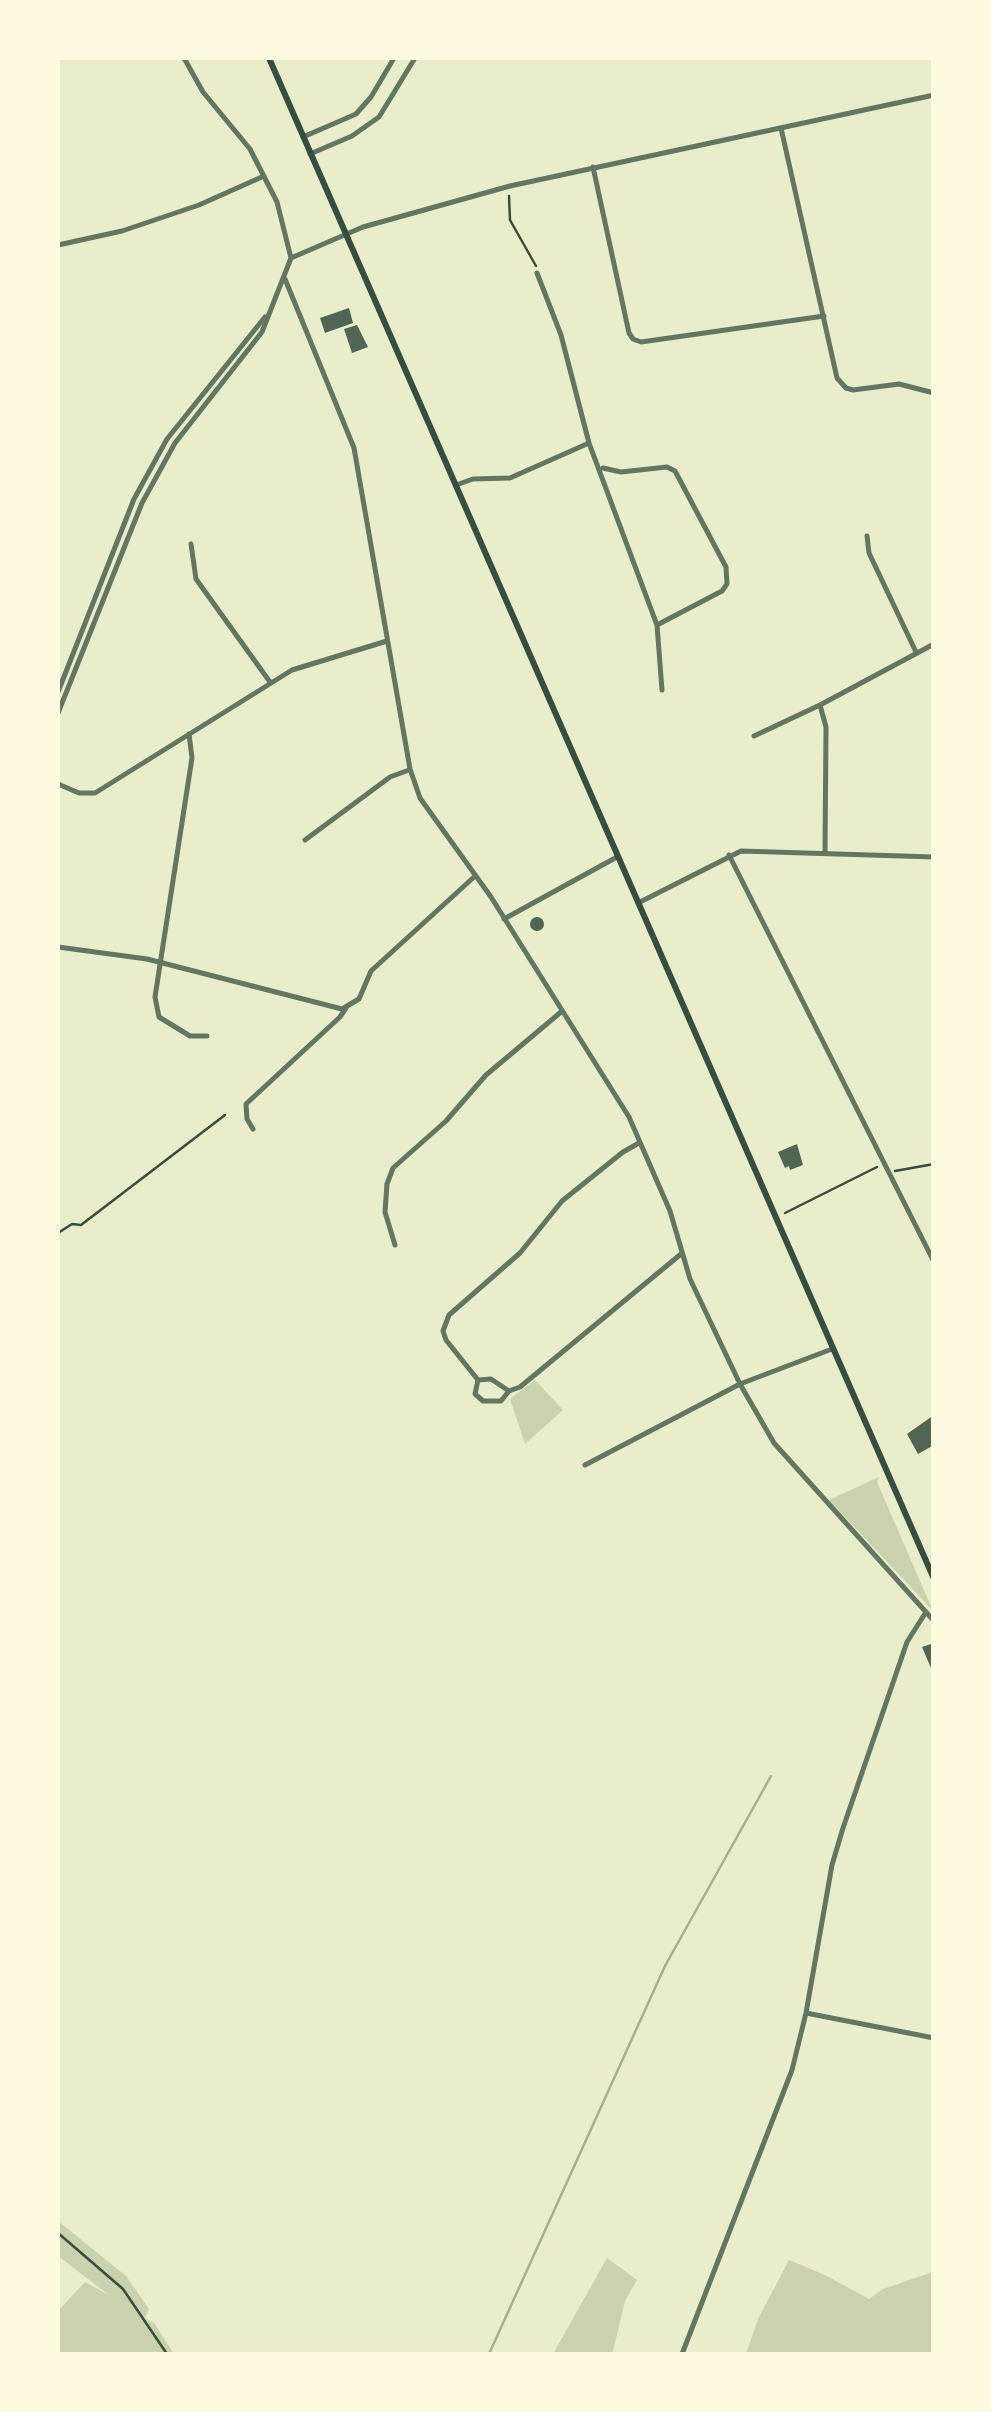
<!DOCTYPE html>
<style>
body{margin:0}
#map{position:relative;width:991px;height:2412px;overflow:hidden;background:#e9edc9;font-family:"Source Serif 4",serif}
canvas{display:block}
.frame{position:absolute;inset:0;border:60px solid #fefae0;pointer-events:none}
</style>
<div id="map">
<canvas width="991" height="2412"></canvas>
<div class="frame"></div>
</div>
<script>
const ctx = document.querySelector('canvas').getContext('2d');
ctx.lineJoin = 'round';
function paint(path, color) { ctx.fillStyle = color; ctx.fill(path, 'evenodd'); }
const shape = rows => new Path2D(rows.map(r => 'M' + r).join(''));
function stroke(path, color, width, dash) { ctx.strokeStyle = color; ctx.lineWidth = width; ctx.lineCap = dash ? 'butt' : 'round'; ctx.setLineDash(dash || []); ctx.stroke(path); }
const green = shape([
 [535,1380,563,1410,525,1444,510,1399],
 [879,1477,877,1482,933,1611,829,1500],
 [58,2221,126,2276,149,2309,145,2318,154,2323,174,2354,58,2354,58,2311,85,2282,109,2295,58,2256],
 [607,2258,637,2280,625,2301,613,2351,611,2354,553,2354],
 [789,2260,825,2275,869,2299,883,2289,933,2272,933,2354,746,2354,758,2319]
]);
const stream = shape([
 [489,2354,665,1966,771,1776]
]);
const building = shape([
 [349,308,353,323,325,333,320,318],
 [357,325,368,347,352,353,344,329],
 '530 924a7 7 0 1 1 14 0a7 7 0 1 1-14 0Z',
 [797,1144,803,1165,790,1170,789,1166,785,1168,778,1152],
 [934,1415,934,1445,918,1454,907,1434],
 [934,1643,934,1675,922,1647]
]);
const path = shape([
 [509,196,510,220,536,266],
 [895,1171,934,1164],
 [785,1213,877,1167],
 [58,1233,72,1224,81,1225,225,1115],
 [58,2233,123,2289,167,2354]
]);
const minor = shape([
 [781,128,837,378,846,388,853,390,899,384,934,393],
 [303,137,356,114,371,97,394,58],
 [310,154,352,136,379,117,415,58],
 [593,167,629,333,633,339,641,342,824,316],
 [58,245,122,231,199,205,264,176],
 [291,258,363,227,510,186,934,95],
 [537,273,561,335,589,443,657,625,662,690],
 [285,279,354,448,410,769,420,798,491,897,629,1117,670,1211,690,1279,740,1384,774,1443,934,1621],
 [603,468,621,472,667,467,675,471,726,567,727,584,722,591,657,625],
 [456,485,473,479,510,478,589,443],
 [867,536,869,553,916,652],
 [191,544,196,579,270,682],
 [58,692,134,499,167,439,265,317],
 [58,713,142,503,175,443,262,332,291,258,277,202,250,149,203,92,184,58],
 [189,734,192,758,155,997,159,1017,190,1036,207,1036],
 [754,736,820,705],
 [58,784,79,793,95,793,292,670,387,641],
 [305,840,390,777,409,770],
 [825,853,826,727,820,705,934,644],
 [729,855,934,1262],
 [638,903,741,851,934,857],
 [504,919,617,857],
 [58,947,147,959,342,1009,359,999,371,971,474,877],
 [253,1129,247,1119,246,1104,340,1017,346,1008],
 [639,1143,623,1152,562,1201,520,1253,449,1315,443,1331,446,1340,478,1380,475,1394,483,1401,501,1401,509,1391,520,1387,681,1254],
 [395,1245,385,1212,387,1184,393,1168,446,1121,486,1075,561,1012],
 [478,1380,491,1379,509,1391],
 [585,1465,740,1384,832,1349],
 [806,2013,934,2038],
 [682,2354,792,2070,806,2013,832,1865,843,1828,907,1642,926,1612]
]);
const secondary = shape([
 [269,58,934,1579]
]);
paint(green, '#cad2ad');
stroke(stream, '#a3b18a', 2.5);
paint(building, '#4f6655');
stroke(path, '#344e41', 2.5);
stroke(minor, '#617663', 5);
stroke(secondary, '#344e41', 6);
</script>
